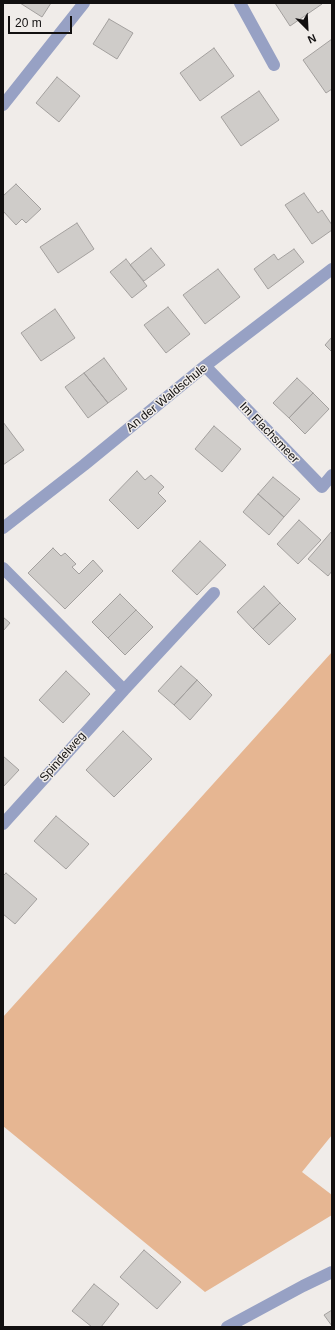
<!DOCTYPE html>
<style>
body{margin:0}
#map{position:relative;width:335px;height:1330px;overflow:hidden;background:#f0ece9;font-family:Arial,sans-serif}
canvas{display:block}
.frame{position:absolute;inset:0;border:4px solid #121010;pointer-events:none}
.north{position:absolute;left:287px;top:8px;width:40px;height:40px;-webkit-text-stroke:3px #f0ece9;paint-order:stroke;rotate:156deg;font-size:11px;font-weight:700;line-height:16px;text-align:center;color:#121010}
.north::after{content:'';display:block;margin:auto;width:14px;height:18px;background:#121010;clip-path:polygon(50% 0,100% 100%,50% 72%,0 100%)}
.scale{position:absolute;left:8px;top:16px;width:64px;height:18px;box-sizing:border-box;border:2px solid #121010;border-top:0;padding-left:5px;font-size:12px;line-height:14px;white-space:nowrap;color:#121010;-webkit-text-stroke:3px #f0ece9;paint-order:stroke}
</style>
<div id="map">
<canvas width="335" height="1330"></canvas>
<div class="frame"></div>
<div class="north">N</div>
<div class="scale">20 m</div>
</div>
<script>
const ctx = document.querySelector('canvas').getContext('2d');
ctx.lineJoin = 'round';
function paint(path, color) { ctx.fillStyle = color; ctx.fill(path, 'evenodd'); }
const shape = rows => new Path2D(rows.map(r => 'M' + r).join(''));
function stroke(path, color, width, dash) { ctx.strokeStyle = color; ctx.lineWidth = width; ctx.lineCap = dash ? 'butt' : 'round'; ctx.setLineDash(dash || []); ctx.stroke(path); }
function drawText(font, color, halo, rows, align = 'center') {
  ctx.font = font + ' Arial,sans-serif'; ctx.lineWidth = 3; ctx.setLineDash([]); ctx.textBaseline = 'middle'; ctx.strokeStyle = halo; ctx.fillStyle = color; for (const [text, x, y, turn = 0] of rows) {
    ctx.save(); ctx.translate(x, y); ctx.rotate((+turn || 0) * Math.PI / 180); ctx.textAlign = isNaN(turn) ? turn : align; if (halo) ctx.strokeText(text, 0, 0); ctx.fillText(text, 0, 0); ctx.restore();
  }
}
const green = shape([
 [332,652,332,1135,302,1172,332,1195,332,1215,205,1292,3,1126,3,1017]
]);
const building = shape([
 [20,3,51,3,42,17,20,3],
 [275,3,322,3,322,4,290,26,275,3],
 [109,19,133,33,117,59,93,44,109,19],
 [332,39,332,89,326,93,303,60,332,39],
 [214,48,234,76,200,101,180,73,214,48],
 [57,77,80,96,59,122,36,103,57,77],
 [259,91,279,120,241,146,221,117,259,91],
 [16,184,41,209,26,223,22,219,16,225,3,211,3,196,16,184],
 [304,193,318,213,322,210,332,225,332,230,312,244,285,205,304,193],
 [77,223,94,249,58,273,40,247,77,223],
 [151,248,165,265,144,281,130,265,151,248],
 [294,249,304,262,268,289,254,269,274,254,278,260,294,249],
 [126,259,147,286,132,298,110,272,126,259],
 [218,269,240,297,205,324,183,295,218,269],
 [168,307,190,334,166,353,144,325,168,307],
 [55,309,75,338,41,361,21,333,55,309],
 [332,337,332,352,325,345,332,337],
 [104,358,127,389,108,403,84,373,104,358],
 [84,373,108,403,88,418,65,387,84,373],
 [297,378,313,393,289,418,273,403,297,378],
 [313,393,329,409,305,434,289,418,313,393],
 [3,422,24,450,3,465,3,422],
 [214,426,241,449,222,472,195,449,214,426],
 [137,471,145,480,151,475,164,487,158,493,166,501,138,529,109,500,137,471],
 [273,477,300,499,284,517,258,494,273,477],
 [258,494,284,517,269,535,243,512,258,494],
 [299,520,321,540,298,564,277,544,299,520],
 [332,531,332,571,328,576,308,559,332,531],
 [200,541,226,565,197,595,172,571,200,541],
 [53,548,61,556,65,553,76,564,72,567,79,574,93,560,103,571,65,609,28,573,53,548],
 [264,586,280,603,253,629,237,612,264,586],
 [120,594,136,610,108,638,92,622,120,594],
 [280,603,296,619,269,645,253,629,280,603],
 [136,610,153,627,125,655,108,638,136,610],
 [3,617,10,623,3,631,3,617],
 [181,666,197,680,174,705,158,691,181,666],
 [66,671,90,694,63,723,39,700,66,671],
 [197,680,212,695,190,720,174,705,197,680],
 [123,731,152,759,114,797,86,770,123,731],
 [3,756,19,770,3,787,3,756],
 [56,816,89,844,66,869,34,841,56,816],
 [6,873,37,899,15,924,3,914,3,876,6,873],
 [144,1250,181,1282,157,1309,120,1277,144,1250],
 [94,1284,119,1304,101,1327,92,1327,72,1311,94,1284],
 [332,1310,332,1326,324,1315,332,1310]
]);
const minor = shape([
 [240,3,274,65],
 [3,105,84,3],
 [205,366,322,487,332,475],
 [3,528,84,465,205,366,332,269],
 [3,568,124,690,3,824],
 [124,690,214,593],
 [227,1327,303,1286,332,1272]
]);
const streetNames = [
 ["An der Waldschule",167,398,-39],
 ["Im Flachsmeer",269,433,46],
 ["Spindelweg",63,757,-48]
];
paint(green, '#e6b692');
paint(building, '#cfccc9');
stroke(building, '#a3a09e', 1);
stroke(minor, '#97a1c4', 12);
drawText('12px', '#121010', '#f0ece9', streetNames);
</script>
